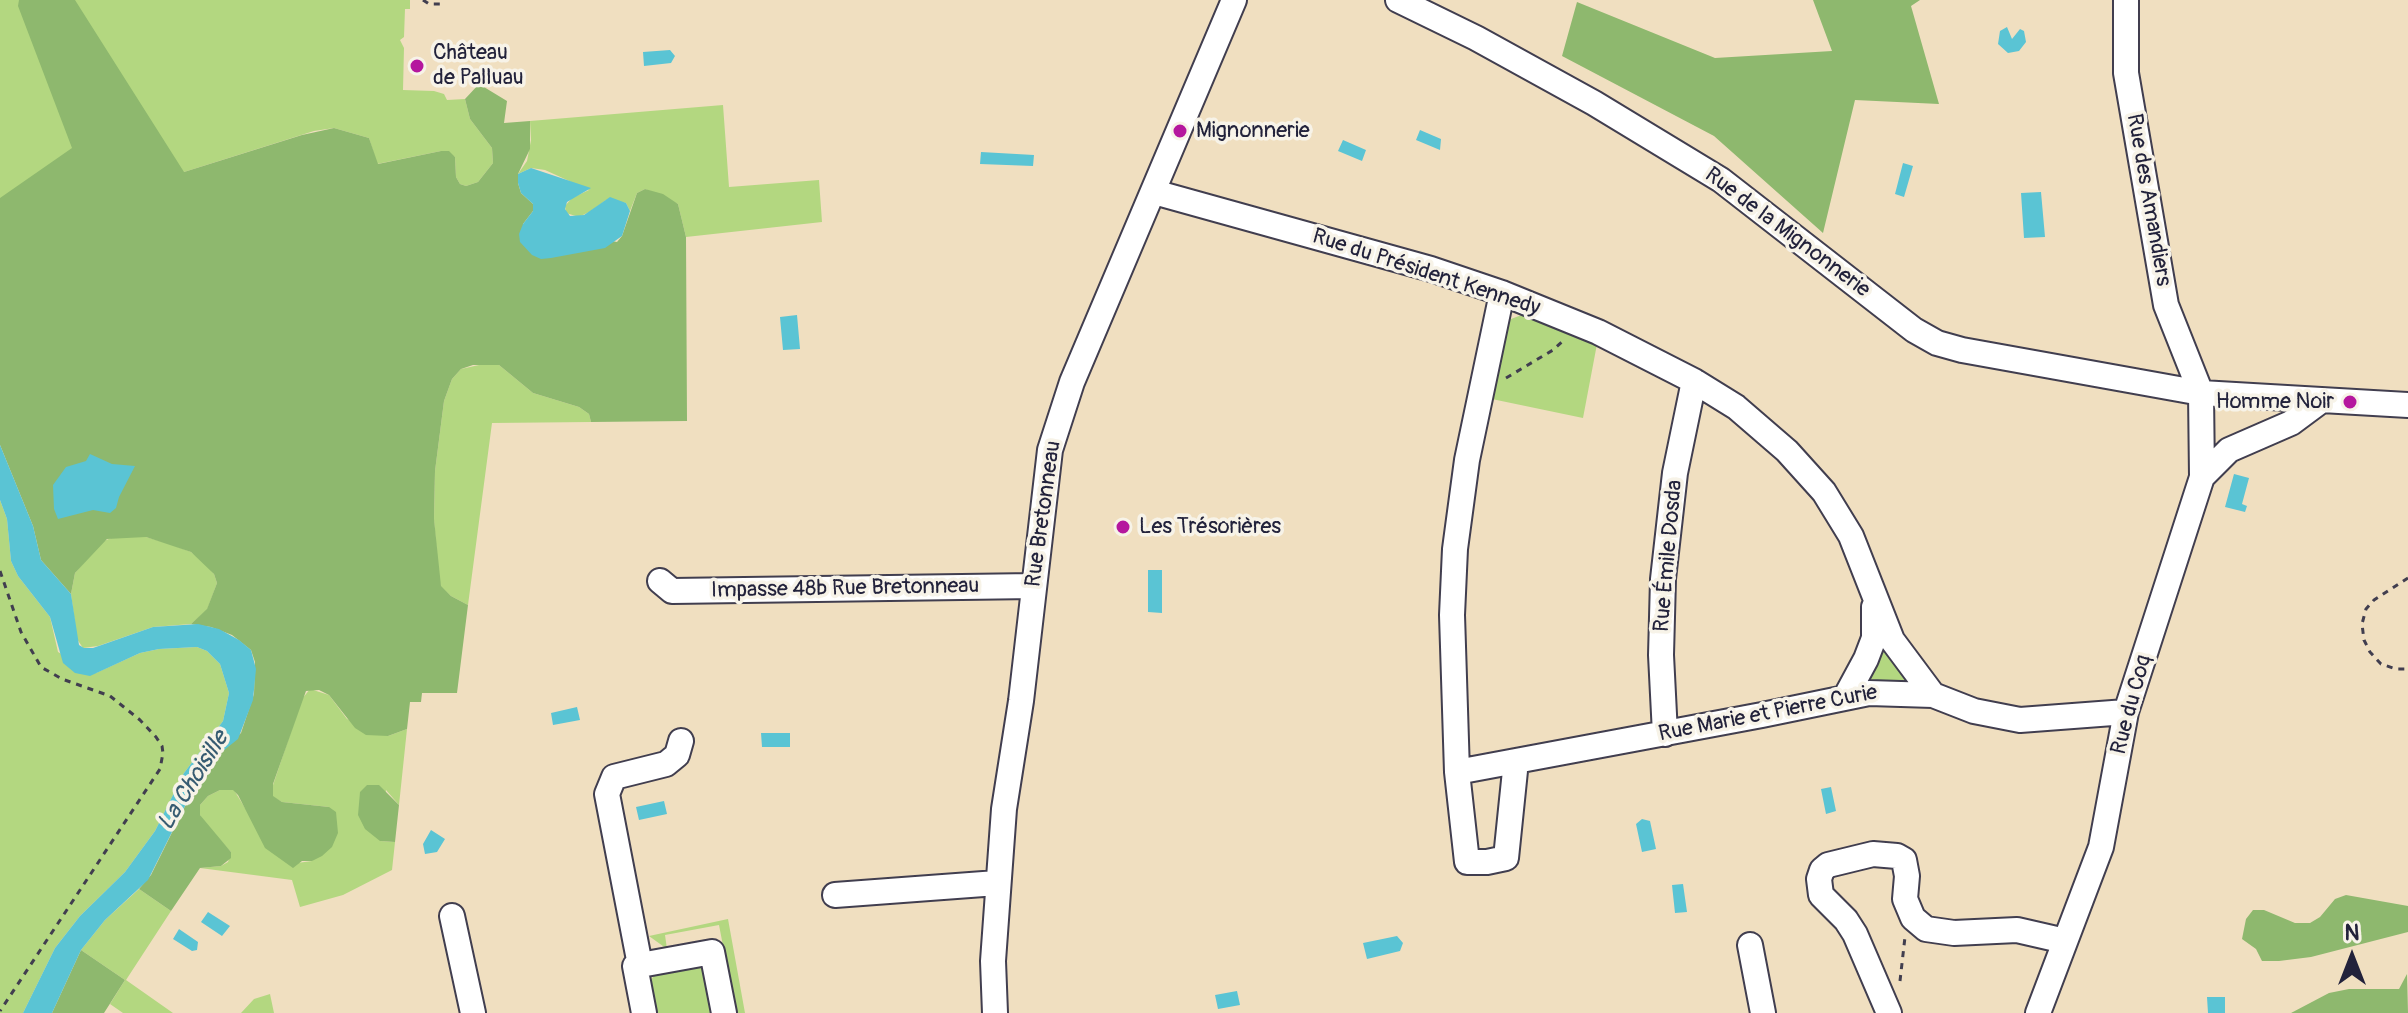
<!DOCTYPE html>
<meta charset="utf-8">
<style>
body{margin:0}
#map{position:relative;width:2408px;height:1013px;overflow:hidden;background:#f0dfc0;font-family:Pangolin,sans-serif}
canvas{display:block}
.north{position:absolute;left:2312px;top:917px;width:80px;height:80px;-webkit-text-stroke:6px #f7f3e8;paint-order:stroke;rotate:0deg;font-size:22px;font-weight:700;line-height:32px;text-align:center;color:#22223b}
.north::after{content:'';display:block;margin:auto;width:28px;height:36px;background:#22223b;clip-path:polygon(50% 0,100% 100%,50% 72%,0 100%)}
</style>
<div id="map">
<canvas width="2408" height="1013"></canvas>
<div class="north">N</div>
</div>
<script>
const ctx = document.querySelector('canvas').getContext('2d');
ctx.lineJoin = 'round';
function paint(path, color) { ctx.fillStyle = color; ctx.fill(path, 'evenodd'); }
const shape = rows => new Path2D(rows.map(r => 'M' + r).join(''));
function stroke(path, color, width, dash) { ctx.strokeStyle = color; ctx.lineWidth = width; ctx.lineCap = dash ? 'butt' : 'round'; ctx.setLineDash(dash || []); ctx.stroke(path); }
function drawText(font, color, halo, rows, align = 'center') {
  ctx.font = font + ' Pangolin,sans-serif'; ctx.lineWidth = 7; ctx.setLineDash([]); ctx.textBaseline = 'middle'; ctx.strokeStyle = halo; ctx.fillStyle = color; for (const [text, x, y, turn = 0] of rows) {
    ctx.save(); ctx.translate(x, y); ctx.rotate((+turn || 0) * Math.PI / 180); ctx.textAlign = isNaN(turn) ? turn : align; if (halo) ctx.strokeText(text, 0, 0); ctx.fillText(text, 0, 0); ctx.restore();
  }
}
const green = shape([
 [0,0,410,0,410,9,405,9,404,37,400,40,404,48,403,90,434,91,444,94,447,100,465,99,470,119,492,148,493,163,478,182,466,186,460,184,456,177,455,157,441,151,377,164,369,138,334,128,314,131,184,172,0,253],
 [723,105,729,187,819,180,822,222,686,237,678,204,645,189,637,193,630,211,626,203,606,200,591,211,579,217,566,213,565,206,572,198,589,190,545,170,531,168,518,174,527,161,531,140,530,121],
 [1527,313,1597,344,1583,418,1487,398,1503,322],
 [488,363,499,365,533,393,579,407,589,414,591,422,492,423,468,605,451,596,441,587,439,579,434,520,435,471,444,401,452,379,461,369],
 [0,500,7,519,11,561,18,576,50,617,58,652,96,673,140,653,159,649,197,647,207,651,220,664,229,693,223,721,184,773,155,831,125,872,80,916,55,948,23,1013,0,1013],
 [114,537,146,537,170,544,191,552,206,564,214,574,217,583,207,610,191,624,153,627,98,646,83,648,77,639,71,594,75,573,101,542],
 [1883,648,1888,649,1909,678,1907,682,1871,687,1864,676],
 [310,689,329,695,347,719,388,736,407,729,399,805,386,790,380,841,395,842,392,870,343,895,300,907,292,880,200,868,221,866,228,862,231,852,204,823,200,815,200,805,208,796,220,790,234,790,245,808,297,863,312,861,329,807,282,802,273,797,273,785,302,699],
 [139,889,171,911,126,980,173,1013,123,1013,110,1004,125,980,81,950,105,920],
 [728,919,745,1013,736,1013,719,925,665,935,667,949,649,936],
 [688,960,712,969,718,1001,710,1013,656,1013,653,1011,648,985,661,964],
 [270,994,274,1013,241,1013,254,999]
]);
const forest = shape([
 [19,0,75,0,184,172,302,135,334,128,369,138,378,164,441,151,449,151,455,157,456,177,460,184,466,186,478,182,493,163,492,148,470,119,465,99,479,84,507,101,504,123,530,121,530,149,518,174,518,183,521,193,533,204,533,211,523,224,617,242,622,236,637,193,645,189,663,194,678,204,686,237,687,421,591,422,589,414,579,407,533,393,499,365,473,365,461,369,452,379,444,401,435,471,434,519,441,586,451,596,468,605,457,693,422,693,421,702,410,702,407,729,388,736,366,735,355,728,329,695,319,690,306,691,273,784,273,796,282,802,329,807,336,812,338,833,332,847,322,856,312,861,302,861,293,868,265,848,238,795,233,790,220,790,208,796,200,805,200,815,231,852,231,858,221,866,200,868,171,911,139,889,151,875,194,788,213,759,241,733,254,694,255,662,251,650,232,635,211,627,191,624,207,609,217,583,214,574,191,552,146,537,107,539,75,573,71,594,41,560,33,526,0,445,0,198,72,148,18,6],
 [1813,0,1920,0,1911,6,1939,104,1855,100,1823,233,1714,136,1562,56,1577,2,1715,58,1832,51],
 [367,785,379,785,399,805,395,842,380,841,365,829,358,815,360,792],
 [2346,895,2408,906,2408,932,2311,957,2279,961,2262,961,2256,949,2242,939,2246,919,2253,910,2264,910,2295,923,2310,923,2320,917,2335,899],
 [81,950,125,980,104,1013,52,1013],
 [2407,974,2408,1013,2291,1013,2329,993,2349,989,2399,989]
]);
const water = shape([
 [2007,27,2012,39,2020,29,2024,31,2026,42,2019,51,2008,53,1998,44,2000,31],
 [670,50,675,56,671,63,644,66,643,52],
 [1420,130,1441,139,1440,150,1416,140],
 [1343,140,1366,150,1362,161,1338,151],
 [981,152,1034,155,1033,166,980,164],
 [1903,163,1913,166,1904,197,1895,194],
 [531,168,591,188,567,202,565,209,570,216,584,215,610,197,626,203,630,211,622,236,605,248,551,258,541,259,532,255,520,242,519,234,523,224,533,211,533,204,521,193,518,183,518,174],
 [2041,192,2045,237,2024,238,2021,193],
 [797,315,800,349,783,350,780,317],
 [0,445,33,526,41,560,71,594,79,645,84,648,93,648,153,627,198,624,219,629,239,640,251,650,256,669,253,700,238,739,213,759,194,788,148,880,105,920,81,950,52,1013,23,1013,55,948,80,916,125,872,155,831,184,773,223,721,229,693,220,664,207,651,197,647,159,649,140,653,90,676,75,673,63,663,50,617,18,576,11,561,7,519,0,500],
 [90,454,112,464,135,466,119,497,116,508,110,513,93,510,58,519,54,509,53,485,66,467,86,461],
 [2234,474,2249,478,2242,504,2247,506,2245,512,2225,507],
 [1148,570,1162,570,1162,613,1148,612],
 [577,707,580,720,553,725,551,713],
 [761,733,790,733,790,747,762,747],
 [1831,787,1836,811,1826,814,1821,789],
 [664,801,667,814,639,820,636,807],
 [1642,819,1650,821,1656,849,1642,852,1636,824],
 [431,830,445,839,437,852,425,854,423,844],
 [1683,884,1687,912,1675,913,1672,885],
 [208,912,230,926,222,936,201,922],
 [179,929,198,942,197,950,192,951,173,939],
 [1397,936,1403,943,1400,951,1367,959,1363,943],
 [1237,991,1240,1005,1218,1009,1215,995],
 [2207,997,2225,997,2225,1013,2208,1013]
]);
const path = shape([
 [423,0,429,4,442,4],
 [1506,378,1553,350,1563,341],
 [0,571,21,632,41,667,62,679,110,696,140,720,156,737,162,746,163,753,160,769,0,1011],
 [2408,578,2374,600,2366,609,2362,624,2364,640,2370,652,2381,664,2396,669,2408,669],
 [1900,981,1905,937]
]);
const minor = shape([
 [1398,0,1476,38,1594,103,1721,180,1914,330,1937,343,1962,350,2201,393,2408,405],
 [1154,192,1431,269,1502,293,1598,332,1694,381,1736,407,1787,451,1824,492,1851,536,1892,640,1933,695],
 [1502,293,1467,460,1455,549,1452,615,1457,772,1467,862,1487,862,1506,858,1516,761],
 [2202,477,2229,450,2291,423,2322,400],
 [660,581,672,591,1034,586],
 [1846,696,1866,659,1874,638,1874,607],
 [1665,734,1661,655,1663,579,1675,473,1694,381],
 [1457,772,1762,715,1869,693,1933,695,1974,711,2020,720,2126,712],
 [835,895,997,883],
 [452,916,473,1013],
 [1750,945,1763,1013],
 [640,965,607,794,614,777,666,764,677,755,681,741],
 [644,1013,635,966,712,952,724,1013],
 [995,1013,993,961,1004,809,1021,701,1050,450,1072,382,1234,0],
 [1889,1013,1855,934,1846,920,1821,895,1819,879,1822,870,1828,865,1873,854,1897,856,1904,860,1907,876,1905,899,1913,918,1926,929,1954,933,2017,930,2065,941],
 [2038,1013,2101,847,2126,712,2202,477,2201,393,2166,305,2126,73,2126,0]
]);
const markers = [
 [417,66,8,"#b5179e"],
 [1180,131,8,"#b5179e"],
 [2350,402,8,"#b5179e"],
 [1123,527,8,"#b5179e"]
];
const poiNames = [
 ["Château",433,53],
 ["de Palluau",433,78],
 ["Mignonnerie",1196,131],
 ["Homme Noir",2334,402,"right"],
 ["Les Trésorières",1139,527]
];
const streetNames = [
 ["Rue des Amandiers",2148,200,80],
 ["Rue de la Mignonnerie",1787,233,37],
 ["Rue du Président Kennedy",1426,273,18],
 ["Rue Bretonneau",1044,514,-82],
 ["Rue Émile Dosda",1669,556,-85],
 ["Impasse 48b Rue Bretonneau",845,589,-1],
 ["Rue du Coq",2132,705,-75],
 ["Rue Marie et Pierre Curie",1768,714,-11]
];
const waterNames = [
 ["La Choisille",194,781,-58]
];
paint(green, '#b3d780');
paint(forest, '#8eb86e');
paint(water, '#5ac4d4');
stroke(minor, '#413e4f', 28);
stroke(path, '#413e4f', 3, [6, 6]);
stroke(minor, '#fff', 24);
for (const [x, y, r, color] of markers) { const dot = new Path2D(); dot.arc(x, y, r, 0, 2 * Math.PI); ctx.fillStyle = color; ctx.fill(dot); stroke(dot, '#f7f3e8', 3); }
drawText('22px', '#22223b', '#f7f3e8', poiNames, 'left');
drawText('22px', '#22223b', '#f7f3e8', streetNames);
drawText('italic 24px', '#365b71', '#f7f3e8', waterNames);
</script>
